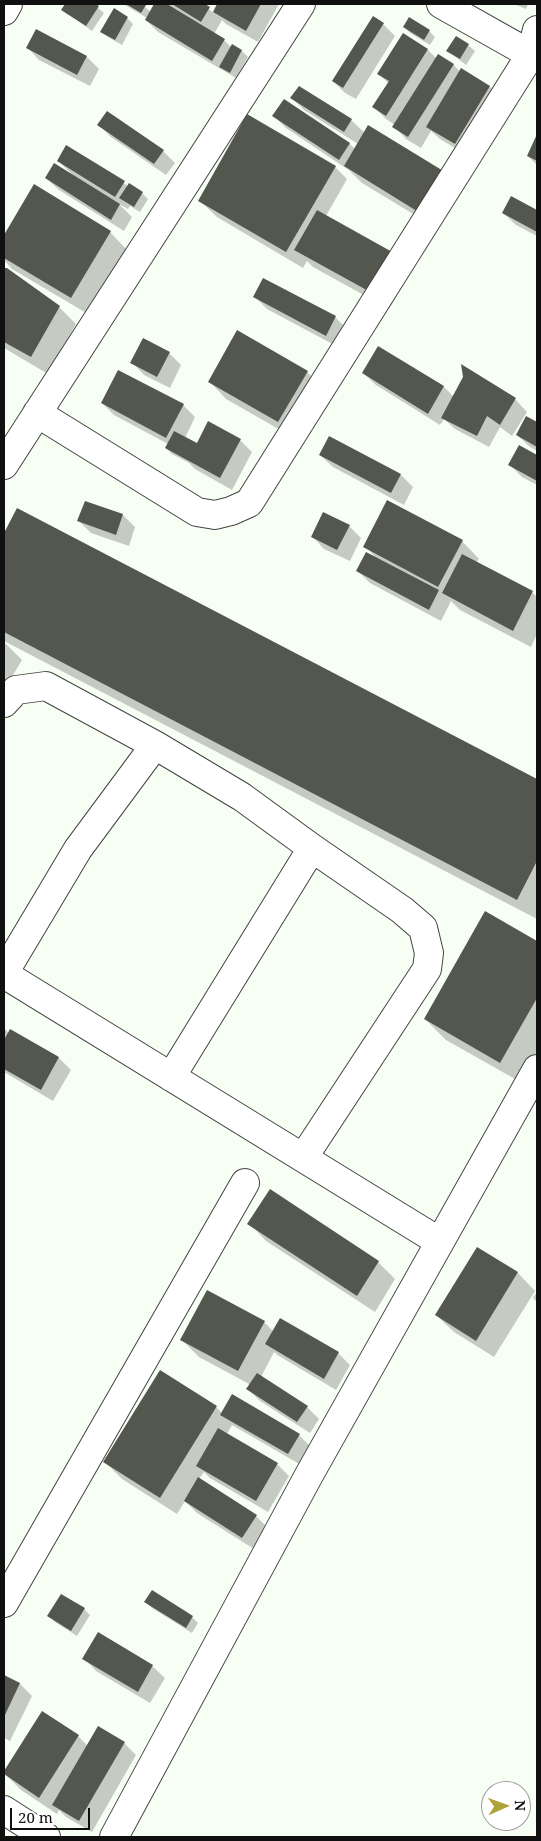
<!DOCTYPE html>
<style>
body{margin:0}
#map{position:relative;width:541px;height:1841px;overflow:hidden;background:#f7fef4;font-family:"Noto Serif",serif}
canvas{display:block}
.frame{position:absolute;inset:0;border:5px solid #101010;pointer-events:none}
.north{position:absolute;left:481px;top:1781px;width:50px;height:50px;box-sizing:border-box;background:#fff;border:1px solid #9f9f9f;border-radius:50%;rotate:88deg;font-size:14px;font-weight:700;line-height:20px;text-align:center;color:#101010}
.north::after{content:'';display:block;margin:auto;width:18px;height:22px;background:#afa238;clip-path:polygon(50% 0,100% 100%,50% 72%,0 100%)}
.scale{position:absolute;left:10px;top:1808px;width:80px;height:22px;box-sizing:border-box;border:2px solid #101010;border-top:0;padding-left:6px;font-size:15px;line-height:18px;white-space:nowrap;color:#101010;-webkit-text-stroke:4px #fff;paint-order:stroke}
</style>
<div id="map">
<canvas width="541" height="1841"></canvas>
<div class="frame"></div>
<div class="north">N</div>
<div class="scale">20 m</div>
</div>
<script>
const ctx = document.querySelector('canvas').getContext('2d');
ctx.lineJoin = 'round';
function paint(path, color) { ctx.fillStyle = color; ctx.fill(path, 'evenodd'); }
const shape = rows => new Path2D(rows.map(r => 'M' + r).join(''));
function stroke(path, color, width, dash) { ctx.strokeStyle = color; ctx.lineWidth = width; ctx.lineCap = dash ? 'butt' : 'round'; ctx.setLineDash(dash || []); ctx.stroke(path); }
const shadow = shape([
 [67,4,93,4,104,13,92,31,63,10],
 [123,4,141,4,151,12,156,4,202,4,214,13,219,4,279,4,258,42,226,24,222,20,214,34,224,40,231,47,232,46,242,51,248,57,236,78,158,32,146,20,147,18],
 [514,4,528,4,526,9],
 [127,18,133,24,122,45,108,37,102,31],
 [373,18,383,24,395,36,356,99,345,93,333,81],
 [404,27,429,31,435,37,430,45,410,33],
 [403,34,428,50,437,59,439,56,454,65,460,72,462,70,490,87,502,99,468,156,440,139,431,131,421,148,406,139,394,126,395,125,386,119,374,107,389,84,378,73],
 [456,37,468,45,475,51,466,65,448,51],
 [27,47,87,57,99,69,90,86,39,60],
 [292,98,351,120,365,133,462,190,438,229,362,183,350,171,286,128,274,116,349,143,355,149,358,144,304,110],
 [99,125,163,151,175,163,166,175,111,137],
 [537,137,537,165,528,156],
 [67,147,128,186,129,185,142,193,148,199,140,212,130,206,128,209,119,204,132,217,124,231,59,190,46,178,72,174,58,161],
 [335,167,347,179,326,216,411,271,389,309,313,267,307,261,303,268,217,217,199,200],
 [34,186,110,232,127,250,88,314,12,269,4,260,4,237],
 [511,198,537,211,537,236,516,225,503,213],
 [4,269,59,307,76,324,48,374,4,348],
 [255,297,335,317,347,329,338,347,267,309],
 [379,347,444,387,454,397,515,399,527,412,512,436,500,427,489,447,455,429,444,419,440,425,376,385,363,373],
 [169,353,181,365,170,388,144,375,132,362],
 [307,372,324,389,296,439,226,399,209,381],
 [102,403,183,405,195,417,185,438,197,445,240,440,252,452,232,490,195,469,189,463,172,454,166,448,168,444,114,415],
 [526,418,537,424,537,451,530,447,517,435],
 [330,437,401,475,413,487,404,505,333,467,320,455],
 [519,447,537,456,537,485,522,477,510,465],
 [17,509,537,781,537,919,4,641,4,535],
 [123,515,135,527,129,546,91,533,79,521],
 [349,526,361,538,350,561,324,549,312,536],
 [462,541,479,559,476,563,533,593,537,597,537,634,531,647,460,610,451,601,441,621,370,583,358,571,376,558,365,546],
 [4,642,22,660,4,690],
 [485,912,537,942,537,1055,522,1083,446,1040,425,1019],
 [4,1028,9,1033,10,1031,59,1058,71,1070,53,1101,4,1072],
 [270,1191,378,1262,395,1279,375,1312,266,1241,249,1223],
 [478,1249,518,1273,535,1291,494,1357,454,1332,436,1315],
 [537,1292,537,1302,533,1298],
 [264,1322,274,1332,338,1353,350,1365,336,1390,279,1356,274,1352,261,1377,307,1407,319,1419,310,1433,260,1401,248,1389,251,1385,199,1357,182,1340],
 [216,1407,222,1413,299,1435,311,1447,301,1465,232,1425,227,1434,277,1464,289,1476,268,1512,210,1478,204,1472,199,1479,256,1516,268,1528,254,1549,197,1513,185,1501,177,1514,122,1479,105,1462],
 [62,1595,84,1609,90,1615,77,1636,55,1622,49,1616],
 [146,1602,192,1617,198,1623,192,1633,152,1608],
 [84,1658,152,1666,165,1678,150,1703,96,1671],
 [4,1676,20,1684,32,1696,10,1741,4,1738],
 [42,1713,78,1736,88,1746,124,1743,136,1755,92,1832,66,1817,59,1810,57,1814,21,1790,4,1773]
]);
const building = shape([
 [65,4,96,4,99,6,86,26,61,10],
 [126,4,144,4,146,5,141,13],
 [154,4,167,4,225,39,212,61,145,20],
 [172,4,205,4,210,7,201,22],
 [217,4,261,4,246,31,213,12],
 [114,8,128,17,115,40,100,32],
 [373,16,384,23,343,88,332,81],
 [409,17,430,30,424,40,403,27],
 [36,29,87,56,77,75,26,48],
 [403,33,428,49,386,116,372,107,389,81,377,74],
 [456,36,469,44,460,59,446,51],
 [232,44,242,50,230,73,219,67],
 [438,54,454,64,408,137,392,127],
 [461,68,490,86,455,144,426,127],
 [299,86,352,119,344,132,290,98],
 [284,99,350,143,339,160,272,116],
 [107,111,164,150,154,164,97,125],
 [247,114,336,166,286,252,198,201],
 [368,125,445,172,420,213,344,166],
 [537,134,537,161,527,156],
 [66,145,125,181,115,197,57,161],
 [54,163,120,204,111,220,45,178],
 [129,183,143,192,134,207,119,198],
 [34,184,111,231,71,298,4,258,4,235],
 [511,196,537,210,537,232,502,213],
 [317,210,394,253,372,293,294,250],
 [4,268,7,268,60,306,31,357,4,342],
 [263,278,336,316,326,336,253,297],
 [237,330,308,371,278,422,208,382],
 [143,338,170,352,157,377,130,363],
 [378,346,444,386,428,414,362,373],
 [461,364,516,398,500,425,487,416,477,436,441,418,463,377],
 [118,370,184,404,166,438,101,403],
 [526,416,537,422,537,447,516,435],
 [208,421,241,439,220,478,165,448,174,431,197,443],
 [329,436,401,474,391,493,319,455],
 [519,445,537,455,537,481,508,465],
 [387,500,463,540,438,587,363,547],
 [85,501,123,514,116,535,77,521],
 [17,508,537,779,537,861,517,900,4,632,4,533],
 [323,512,350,525,337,550,311,537],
 [366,552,439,590,429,610,356,571],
 [462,554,533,591,513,631,442,593],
 [485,911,537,941,537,998,500,1063,424,1019],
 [10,1029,59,1057,41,1090,4,1069,4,1040],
 [270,1189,379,1261,357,1296,247,1224],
 [477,1247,518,1272,476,1341,435,1315],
 [207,1290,265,1321,238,1371,180,1340],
 [280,1318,339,1352,324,1379,265,1344],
 [160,1370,217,1406,160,1498,103,1462],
 [257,1373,308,1406,297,1422,246,1389],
 [232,1394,300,1434,288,1454,220,1415],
 [218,1428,278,1463,256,1501,196,1466],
 [198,1477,257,1515,242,1538,184,1501],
 [152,1590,193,1616,186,1628,144,1602],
 [61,1594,85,1608,71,1631,47,1616],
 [98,1632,153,1665,138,1692,82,1659],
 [4,1675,20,1683,4,1717],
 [42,1711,79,1735,39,1798,4,1774,4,1771],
 [98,1726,125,1742,79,1821,52,1805]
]);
const minor = shape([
 [441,4,537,58],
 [4,11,8,4],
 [37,413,197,512,215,515,231,511,249,503,531,54,537,30],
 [4,465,301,4],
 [4,703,16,690,46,686,155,745,242,797,312,848,402,910,423,928,429,953,427,969,303,1158],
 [4,973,78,849,155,745],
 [4,974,440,1242],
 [171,1077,312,848],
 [4,1603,245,1183],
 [4,1810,46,1837],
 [114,1837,309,1475,537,1069]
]);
paint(shadow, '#0003');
paint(building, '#54574d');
stroke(minor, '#434343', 30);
stroke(minor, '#fff', 28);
</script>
